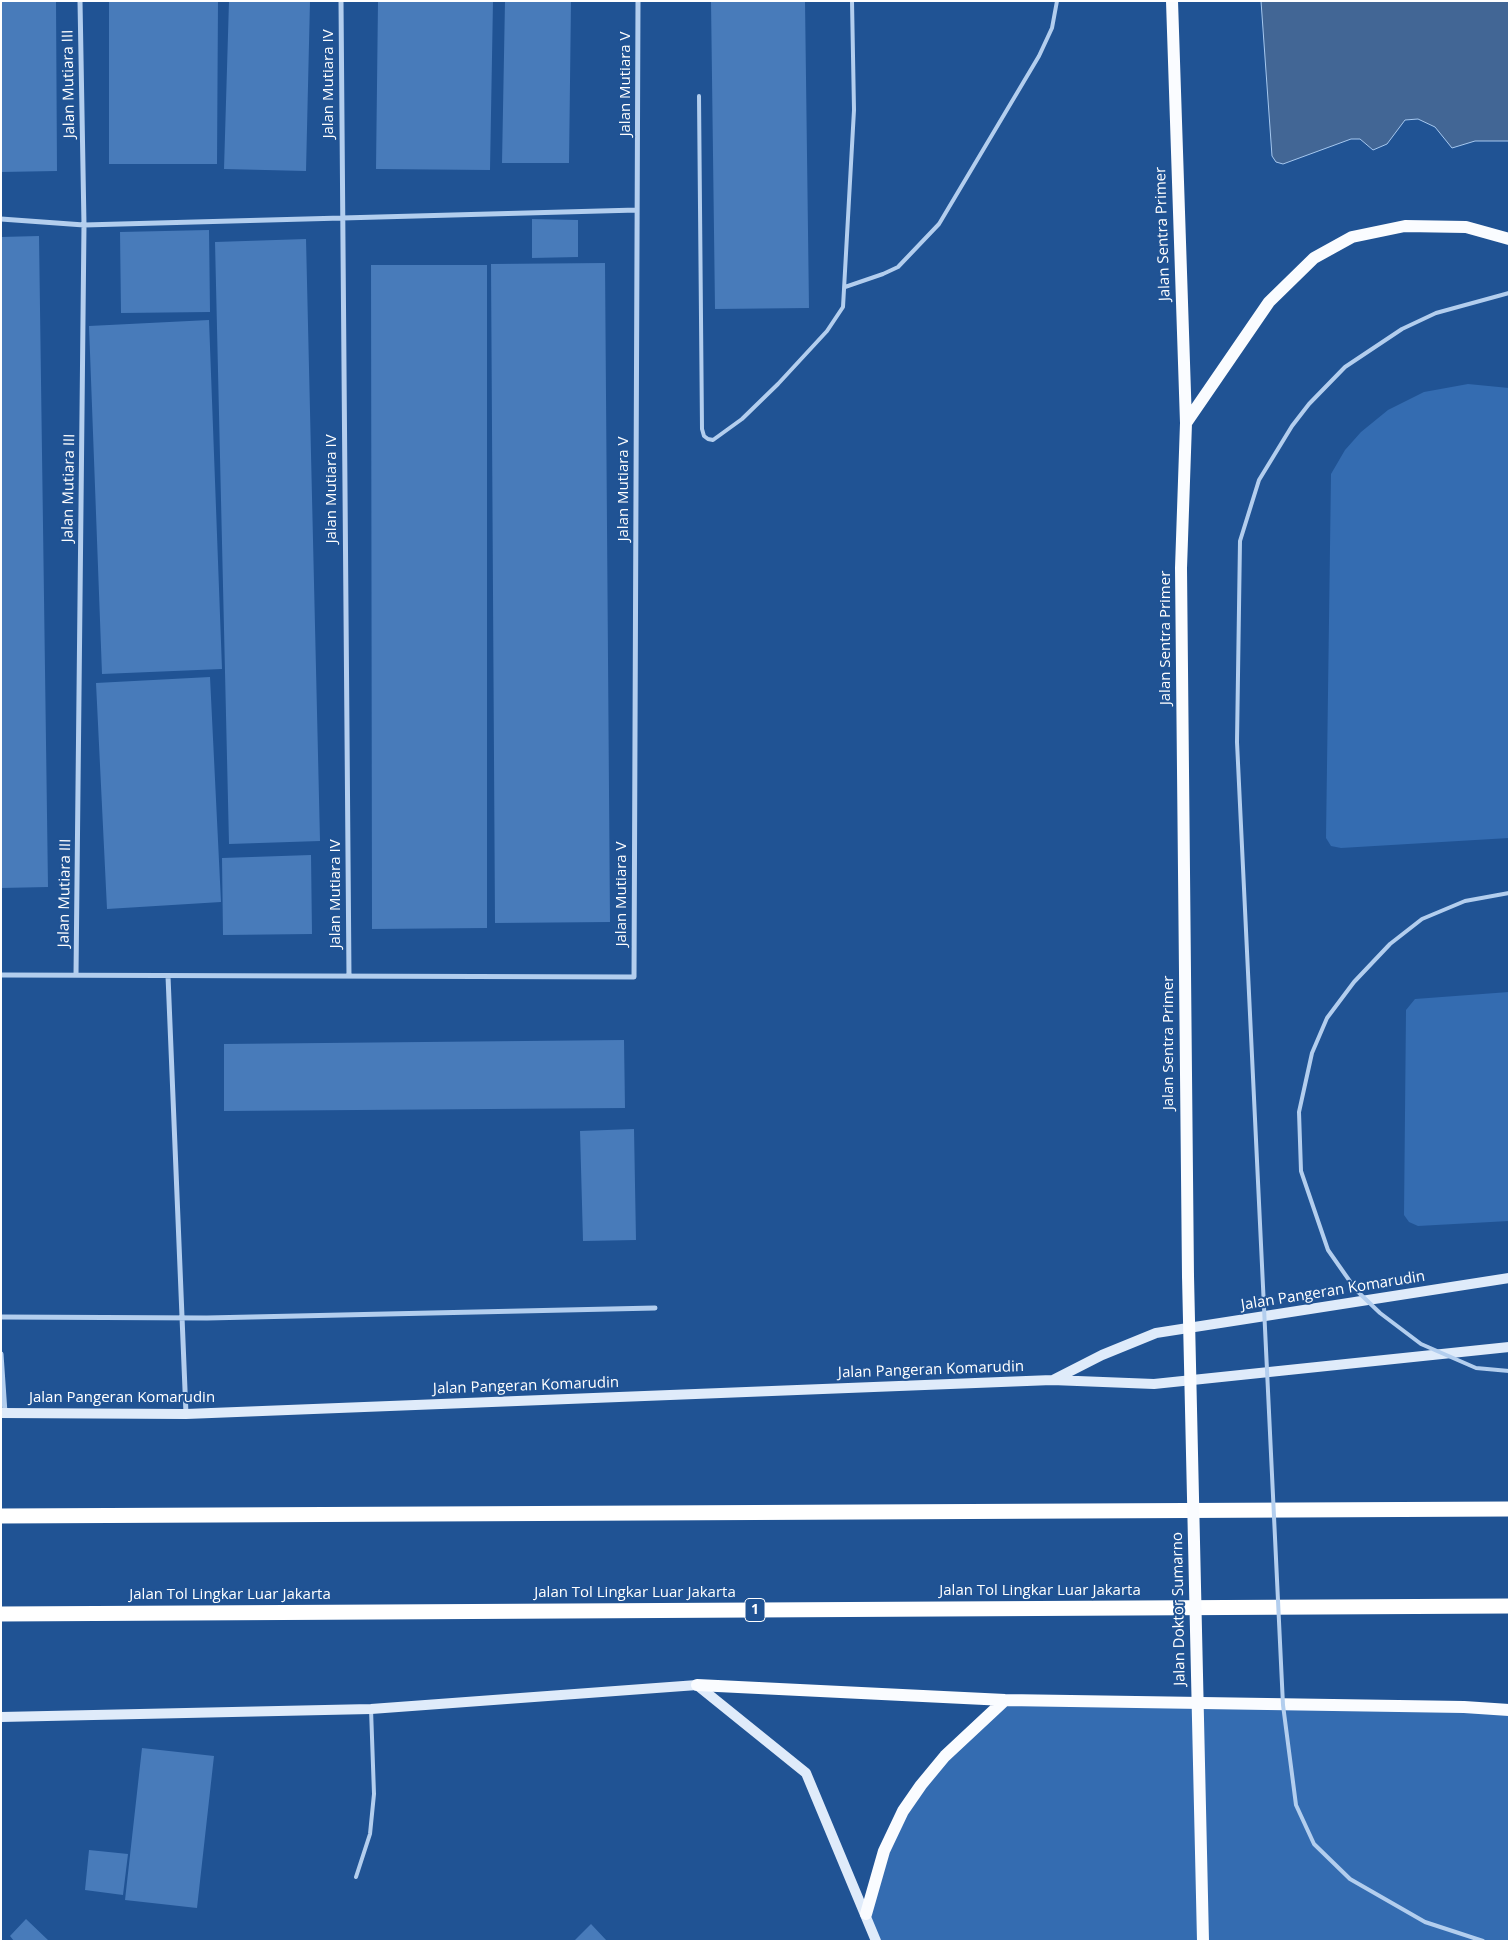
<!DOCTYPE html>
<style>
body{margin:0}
#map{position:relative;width:1510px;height:1942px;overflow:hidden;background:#205394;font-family:"Open Sans",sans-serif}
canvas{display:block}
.frame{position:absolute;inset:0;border:2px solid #fff;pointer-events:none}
</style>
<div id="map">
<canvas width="1510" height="1942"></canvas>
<div class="frame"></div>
</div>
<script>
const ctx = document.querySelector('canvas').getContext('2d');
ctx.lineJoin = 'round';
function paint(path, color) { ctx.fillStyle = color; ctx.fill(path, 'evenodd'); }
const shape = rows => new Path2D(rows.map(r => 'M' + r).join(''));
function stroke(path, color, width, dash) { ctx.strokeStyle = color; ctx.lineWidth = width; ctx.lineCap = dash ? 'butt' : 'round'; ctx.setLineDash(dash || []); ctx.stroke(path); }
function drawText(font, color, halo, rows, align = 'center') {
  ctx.font = font + ' "Open Sans",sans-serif'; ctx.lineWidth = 4; ctx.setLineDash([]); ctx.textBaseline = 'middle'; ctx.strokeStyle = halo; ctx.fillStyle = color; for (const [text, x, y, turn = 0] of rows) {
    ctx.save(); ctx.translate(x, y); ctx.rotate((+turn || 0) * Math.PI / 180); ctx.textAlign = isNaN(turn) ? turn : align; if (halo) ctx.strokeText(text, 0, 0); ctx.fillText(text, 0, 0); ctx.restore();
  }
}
const green = shape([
 [1468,384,1509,388,1509,838,1341,848,1331,846,1326,838,1331,474,1345,450,1361,432,1388,410,1424,392],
 [1509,992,1509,1221,1418,1226,1409,1222,1404,1215,1406,1010,1415,999],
 [1004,1700,1509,1710,1509,1941,876,1941,866,1914,877,1876,923,1783]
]);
const water = shape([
 [1261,1,1509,1,1509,141,1475,141,1452,148,1435,127,1418,119,1405,120,1387,144,1373,150,1360,139,1351,139,1283,164,1276,162,1272,156,1261,1]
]);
const building = shape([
 [1,1,56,1,57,171,1,172],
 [109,1,218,1,217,164,109,164],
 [229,1,310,1,306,171,224,169],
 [378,1,493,1,490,170,376,169],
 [505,1,571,1,569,163,502,163],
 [711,1,805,1,809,308,715,309],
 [532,219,578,220,578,257,532,258],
 [209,230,210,312,121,313,120,232],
 [39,236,48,887,1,888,1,237],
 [306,239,320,841,229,844,215,242],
 [605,263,610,922,495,923,491,264],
 [371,265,487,265,487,928,372,929],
 [209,320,222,669,102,674,89,326],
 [210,677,221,902,107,909,96,683],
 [311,855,312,934,223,935,222,858],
 [624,1040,625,1108,224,1111,224,1044],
 [634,1129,636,1240,583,1241,580,1131],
 [142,1748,214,1756,197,1908,125,1900],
 [89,1850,128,1854,123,1895,85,1890],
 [26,1919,49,1941,14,1941,10,1936],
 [591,1924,607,1941,574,1941]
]);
const lane = shape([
 [699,96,702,429,704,436,708,439,713,440,742,419,778,384,827,331,843,307,854,110,852,1],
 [845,287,883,274,898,267,939,224,1039,56,1052,28,1057,1],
 [356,1877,370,1834,374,1794,371,1709]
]);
const street = shape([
 [341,1,349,976],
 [1,219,84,225,637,210],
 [1,975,634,977,638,1],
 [76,975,84,225,80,1],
 [168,976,186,1414],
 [1,1317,207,1318,655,1308],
 [1,1354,5,1413]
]);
const secondary = shape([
 [1053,1380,1102,1355,1156,1333,1509,1278],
 [1,1413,186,1414,1052,1380,1154,1384,1509,1347],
 [1,1717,371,1709,697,1685,806,1773,876,1941]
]);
const primary = shape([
 [1172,1,1186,423,1181,568,1188,1276],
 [1186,423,1269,302,1314,258,1352,237,1405,226,1466,227,1509,239],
 [697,1685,1005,1700,1464,1707,1509,1710],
 [866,1914,884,1851,903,1811,921,1785,945,1756,1005,1700]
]);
const highway = shape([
 [1,1516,1509,1509],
 [1,1614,1509,1606]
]);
const laneBridge = shape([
 [1509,893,1465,901,1422,919,1390,944,1354,982,1327,1018,1312,1053,1299,1112,1301,1171,1328,1250,1356,1290,1380,1313,1421,1344,1476,1368,1509,1371],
 [1483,1941,1425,1922,1350,1879,1314,1844,1296,1805,1283,1705,1237,742,1240,541,1259,480,1292,426,1309,404,1345,367,1402,329,1436,313,1509,293]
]);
const primaryBridge = shape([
 [1188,1276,1203,1941]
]);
const shields = [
 [755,1610,20]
];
const shieldNames = [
 ["1",755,1610]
];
const streetNames = [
 ["Jalan Mutiara III",69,84,-91],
 ["Jalan Mutiara IV",329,84,-90],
 ["Jalan Mutiara V",626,84,-90],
 ["Jalan Sentra Primer",1163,234,-92],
 ["Jalan Mutiara III",69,488,-89],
 ["Jalan Mutiara IV",332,489,-90],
 ["Jalan Mutiara V",624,489,-90],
 ["Jalan Sentra Primer",1166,638,-90],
 ["Jalan Mutiara III",65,893,-89],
 ["Jalan Mutiara IV",336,894,-90],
 ["Jalan Mutiara V",622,894,-90],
 ["Jalan Sentra Primer",1169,1043,-90],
 ["Jalan Pangeran Komarudin",1333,1291,-9],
 ["Jalan Pangeran Komarudin",931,1370,-2],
 ["Jalan Pangeran Komarudin",526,1386,-2],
 ["Jalan Pangeran Komarudin",122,1398],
 ["Jalan Tol Lingkar Luar Jakarta",1040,1591],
 ["Jalan Tol Lingkar Luar Jakarta",635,1593],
 ["Jalan Tol Lingkar Luar Jakarta",230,1595],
 ["Jalan Doktor Sumarno",1179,1609,-91]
];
paint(green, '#346cb1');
paint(water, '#426695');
stroke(water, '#a6c8ef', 1);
paint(building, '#487bba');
stroke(lane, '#b3ceee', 4);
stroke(street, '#b3ceee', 5);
stroke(secondary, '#dfebfa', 10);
stroke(primary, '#fafcff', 12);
stroke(highway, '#fff', 15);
stroke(laneBridge, '#b3ceee', 4);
stroke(primaryBridge, '#fafcff', 12);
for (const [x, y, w] of shields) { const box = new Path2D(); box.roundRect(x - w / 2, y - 11.5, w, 23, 4); ctx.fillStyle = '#205394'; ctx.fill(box); stroke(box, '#fff', 1); }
drawText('bold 14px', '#fff', null, shieldNames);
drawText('15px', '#fff', '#205394', streetNames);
</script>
